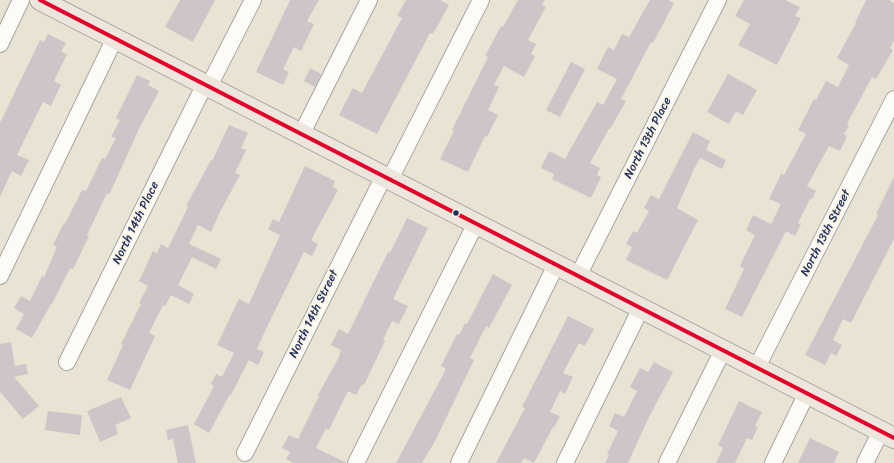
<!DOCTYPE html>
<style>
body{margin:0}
canvas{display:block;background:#e8e3d3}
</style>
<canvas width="894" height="463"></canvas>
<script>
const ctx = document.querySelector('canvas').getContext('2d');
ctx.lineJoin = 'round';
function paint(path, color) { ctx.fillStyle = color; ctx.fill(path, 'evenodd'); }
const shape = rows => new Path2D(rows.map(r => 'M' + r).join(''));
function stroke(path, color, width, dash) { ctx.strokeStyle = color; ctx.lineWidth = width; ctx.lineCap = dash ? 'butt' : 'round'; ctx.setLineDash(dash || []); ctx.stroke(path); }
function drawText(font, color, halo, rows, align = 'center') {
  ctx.font = font + ' Sriracha,sans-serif'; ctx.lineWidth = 4; ctx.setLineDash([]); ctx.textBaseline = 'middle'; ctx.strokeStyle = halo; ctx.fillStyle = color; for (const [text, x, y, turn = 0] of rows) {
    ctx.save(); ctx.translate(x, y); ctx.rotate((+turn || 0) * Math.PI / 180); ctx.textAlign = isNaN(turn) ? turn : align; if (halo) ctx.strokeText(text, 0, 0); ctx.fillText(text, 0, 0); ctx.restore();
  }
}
const building = shape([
 [180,0,215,0,193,42,165,27],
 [290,0,319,0,307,21,314,24,301,51,294,47,283,69,289,72,283,85,256,72],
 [406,0,440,0,449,5,433,34,430,33,377,134,339,115,353,88,362,93,402,18,397,16],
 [518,0,545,0,542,5,546,7,528,40,536,44,531,54,535,56,524,77,504,66,494,85,499,87,488,110,498,115,487,137,485,136,468,172,440,159,454,131,452,130,488,57,485,56,501,26,503,27],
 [650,0,668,0,674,3,653,43,651,42,621,99,626,101,610,129,609,129,590,163,600,168,597,175,601,177,591,198,552,179,554,174,541,168,549,151,565,159,597,102,603,105,617,79,597,69,608,47,614,50,622,34,629,37],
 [744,0,785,0,800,7,795,16,801,18,777,65,738,45,750,24,735,16],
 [866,0,889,0,894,3,894,41,890,48,893,50,876,79,872,77,847,124,849,126,844,134,847,136,840,151,829,146,807,186,816,191,812,199,810,199,798,223,801,224,795,236,786,231,742,317,725,309,744,269,740,266,755,235,746,230,753,215,771,224,781,204,769,199,781,174,784,175,806,134,798,130,814,99,816,100,826,81,838,87,849,65,837,58,856,23,855,23],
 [48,34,66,43,61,52,67,54,54,81,61,85,51,106,43,102,17,155,29,160,21,176,12,171,0,197,0,123,40,40,44,42],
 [571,62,585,69,560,117,546,110],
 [310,68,321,74,315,87,304,81],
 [728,74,757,90,743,115,736,111,729,124,707,112],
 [137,75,150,81,148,85,159,91,139,129,109,195,107,193,87,235,89,236,73,269,70,268,52,304,51,304,32,338,16,329,24,314,14,308,21,296,30,301,42,276,44,277,57,247,53,245,64,223,65,224,82,190,86,191,102,158,105,159,116,138,111,137,120,120,116,118],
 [229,125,248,133,241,148,246,150,235,173,240,175,220,212,211,232,198,225,189,244,221,259,216,269,192,257,178,285,194,294,189,304,171,295,165,306,163,305,149,333,155,336,130,390,107,380,123,345,121,344,141,304,139,303,148,286,139,281,153,251,157,253,161,244,168,248,188,207,186,206,211,160,212,161],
 [693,132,710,141,706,150,726,160,722,169,700,158,694,169,677,208,698,220,667,280,626,260,632,247,626,244,633,231,637,233,649,211,644,208,651,195,659,199],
 [305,166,335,181,333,187,338,190,311,240,318,244,312,256,304,252,266,329,257,349,264,352,258,365,249,360,231,395,230,394,209,433,194,424,214,386,211,384,216,374,222,377,234,353,217,345,239,299,249,304,280,235,268,229,273,219,279,222],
 [894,177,894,239,851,323,843,319,833,340,842,345,836,356,831,353,825,365,805,355,878,215,876,214],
 [407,218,428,228,393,299,408,306,399,324,392,321,383,340,385,341,364,385,362,384,356,395,348,391,329,430,326,428,316,448,347,463,294,463,286,459,290,452,282,448,289,435,298,439,319,396,318,395,340,355,339,355,341,350,331,345,339,329,348,334,388,252,390,253],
 [493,274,512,285,489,328,486,326,470,358,474,360,435,441,422,463,396,463,446,369,441,366,457,334,459,335,465,323,467,324],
 [568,316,594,329,585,346,579,343,563,373,573,377,565,394,560,391,550,412,560,416,554,428,553,427,534,463,524,458,521,463,496,463,525,408,522,407],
 [11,342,15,366,26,364,28,374,14,377,39,406,23,419,0,392,0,344],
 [654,362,673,372,649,417,628,463,605,463,609,455,607,454,618,431,609,426,615,413,624,417,637,391,630,387,640,368,648,372],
 [121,397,131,418,115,425,118,434,100,442,87,411],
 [739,401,762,412,755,426,758,427,752,440,747,438,735,463,716,463,723,448,718,445],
 [48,411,82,415,80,435,45,430],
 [188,425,196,463,178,463,173,439,168,440,166,430],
 [810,438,839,452,834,463,798,463]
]);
const minor = shape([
 [0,44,21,0],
 [209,86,253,0],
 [302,133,369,0],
 [390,179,481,0],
 [0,276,115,38],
 [578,276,718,0],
 [67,362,205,84],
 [757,367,894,99],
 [245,453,384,176],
 [356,463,476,223],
 [459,463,556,265],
 [565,463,641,308],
 [667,463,723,350],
 [773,463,807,393],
 [865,463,881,431]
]);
const major = shape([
 [40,0,894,438]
]);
const bus1 = shape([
 [40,0,894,438]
]);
const markers = [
 [456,213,3.5,"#1b2f5e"]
];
const streetNames = [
 ["North 13th Place",648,138,-63],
 ["North 14th Place",136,223,-64],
 ["North 13th Street",826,233,-63],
 ["North 14th Street",314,314,-64]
];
paint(building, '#cfc5c8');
stroke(minor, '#a6a5a2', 18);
stroke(major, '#a6a5a2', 22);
stroke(minor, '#fcfbf8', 16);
stroke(major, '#ede6dc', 20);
stroke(bus1, '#e4002b', 4);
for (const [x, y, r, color] of markers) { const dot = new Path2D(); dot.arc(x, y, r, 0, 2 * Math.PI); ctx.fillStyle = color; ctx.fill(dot); stroke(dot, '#fcf5e5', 1.5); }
drawText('12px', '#1b2f5e', '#fcf5e5', streetNames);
</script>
